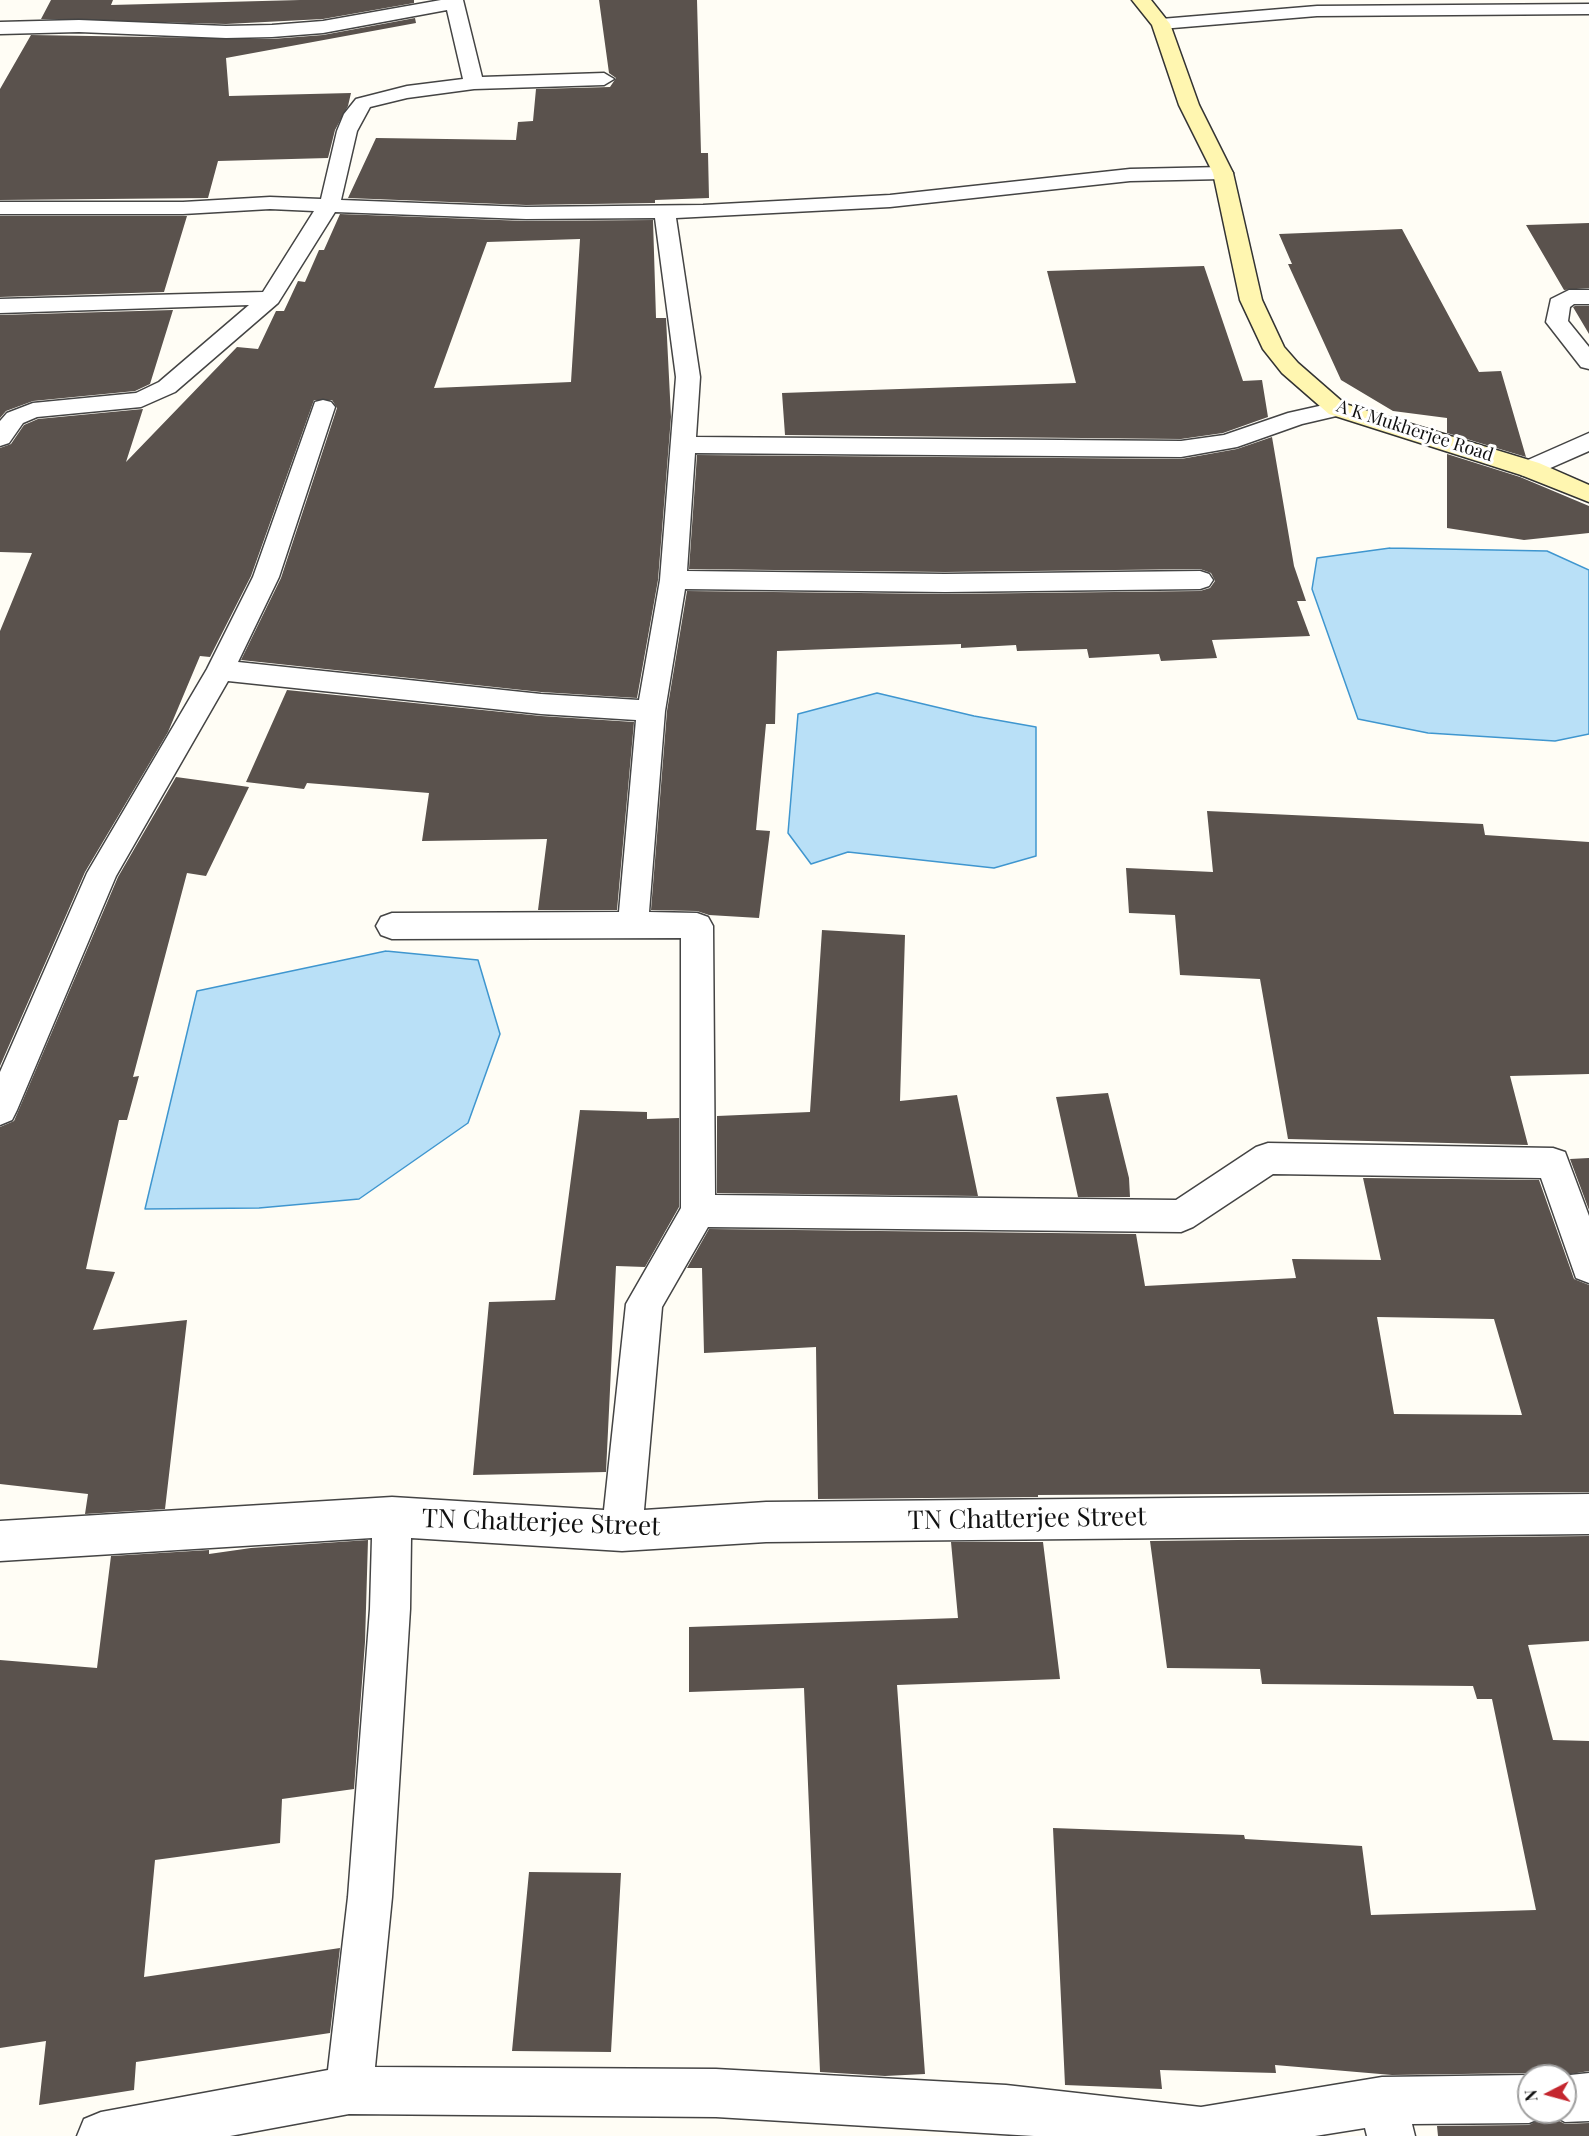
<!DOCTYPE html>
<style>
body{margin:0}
#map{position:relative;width:1589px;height:2136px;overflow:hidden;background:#fffdf5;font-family:"Playfair Display",serif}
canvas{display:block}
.north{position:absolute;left:1517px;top:2064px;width:60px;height:60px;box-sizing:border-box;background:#fff;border:2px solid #a0a0a0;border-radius:50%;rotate:264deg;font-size:16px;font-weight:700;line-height:24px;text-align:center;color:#111}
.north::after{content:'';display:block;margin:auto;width:21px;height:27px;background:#c4262e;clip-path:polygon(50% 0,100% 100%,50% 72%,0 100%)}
</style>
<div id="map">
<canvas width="1589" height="2136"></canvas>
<div class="north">N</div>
</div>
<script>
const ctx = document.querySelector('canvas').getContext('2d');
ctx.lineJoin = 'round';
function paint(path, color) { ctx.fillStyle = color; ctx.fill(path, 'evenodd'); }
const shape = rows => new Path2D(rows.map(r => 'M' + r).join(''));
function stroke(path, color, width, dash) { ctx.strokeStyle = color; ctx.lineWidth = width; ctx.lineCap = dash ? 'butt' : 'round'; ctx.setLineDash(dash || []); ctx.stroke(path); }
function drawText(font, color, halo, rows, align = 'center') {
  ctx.font = font + ' "Playfair Display",serif'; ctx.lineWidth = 6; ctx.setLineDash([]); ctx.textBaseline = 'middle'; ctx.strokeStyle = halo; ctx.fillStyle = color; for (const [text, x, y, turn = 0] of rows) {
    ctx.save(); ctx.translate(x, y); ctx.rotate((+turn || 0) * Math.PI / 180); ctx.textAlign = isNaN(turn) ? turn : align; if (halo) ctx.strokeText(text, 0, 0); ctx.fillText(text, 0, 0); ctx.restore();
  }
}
const water = shape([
 [1390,548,1547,551,1589,570,1589,734,1555,741,1428,733,1358,719,1312,589,1317,558,1390,548],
 [877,693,974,716,1036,727,1036,856,994,868,848,852,811,864,788,833,798,714,877,693],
 [386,951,478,960,500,1034,468,1123,359,1199,259,1208,145,1209,197,991,386,951]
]);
const building = shape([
 [51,0,113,0,111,5,300,0,414,0,414,3,323,19,226,24,41,19],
 [599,0,697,0,701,153,708,153,709,198,655,200,655,203,526,205,348,198,376,138,516,140,518,122,533,121,536,89,610,87,616,78,609,73],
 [415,18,416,23,226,58,229,96,351,93,348,106,335,130,328,158,218,161,208,198,0,200,0,89,31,35,272,39,323,35],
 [340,214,526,221,653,220,656,318,666,318,671,417,658,580,637,698,541,692,241,660,281,578,337,408,332,400,314,400,251,576,210,657,200,656,168,732,85,872,0,1066,0,631,32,553,0,552,0,448,11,444,24,425,38,419,143,409,126,462,237,347,258,349,276,311,284,311,298,281,305,282,319,250,324,250],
 [580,239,571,382,434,388,487,242],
 [0,216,187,216,164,292,0,297],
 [1589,223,1589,288,1564,290,1526,225],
 [1402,229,1479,372,1501,371,1526,457,1447,433,1447,418,1393,411,1341,380,1288,264,1292,264,1279,234],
 [1204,266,1243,381,1262,380,1268,417,1223,433,1181,439,785,435,782,393,1076,383,1047,271],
 [1575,306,1589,306,1589,334,1573,307],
 [173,310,150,384,135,391,33,401,6,411,0,418,0,315],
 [1272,437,1294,566,1306,601,1297,601,1310,636,1212,640,1217,658,1161,661,1159,654,1089,658,1087,649,1017,651,1016,645,961,648,961,644,777,651,775,724,766,724,756,830,770,831,759,918,709,915,697,911,651,910,667,711,687,591,945,594,1200,591,1210,588,1215,581,1211,573,1200,569,945,572,689,569,697,455,1181,459,1237,449],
 [1447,454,1520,477,1589,506,1589,533,1524,540,1447,528],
 [287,690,541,716,634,722,617,910,538,910,547,839,422,841,429,793,307,783,304,789,246,782],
 [176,777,249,787,206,876,187,873,133,1077,139,1076,127,1120,119,1120,86,1269,115,1272,93,1330,187,1320,165,1509,85,1514,88,1494,0,1484,0,1127,14,1121,118,877],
 [1207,811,1483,824,1485,835,1589,842,1589,1074,1510,1076,1528,1145,1288,1139,1260,979,1180,975,1175,915,1129,913,1126,868,1213,872],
 [822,930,905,935,900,1101,957,1095,978,1196,717,1193,717,1116,810,1112],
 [1108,1093,1129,1178,1130,1197,1078,1197,1056,1097],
 [580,1110,647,1112,647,1119,679,1118,679,1207,645,1267,616,1266,606,1472,473,1475,489,1302,555,1300],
 [1589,1158,1589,1210,1570,1159],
 [1363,1178,1539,1180,1574,1279,1589,1285,1589,1492,1038,1495,1038,1497,818,1499,816,1347,704,1353,702,1268,687,1268,709,1229,1136,1234,1145,1286,1296,1278,1292,1259,1381,1260],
 [1377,1317,1494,1319,1522,1415,1394,1414],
 [1589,1536,1589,1641,1528,1645,1553,1740,1589,1741,1589,2071,1559,2076,1531,2076,1529,2073,1392,2075,1275,2065,1276,2073,1160,2070,1162,2089,1065,2085,1053,1828,1244,1835,1245,1839,1362,1846,1371,1915,1536,1910,1492,1699,1477,1699,1473,1686,1262,1684,1260,1669,1167,1668,1150,1541],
 [368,1540,365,1642,354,1789,282,1799,280,1843,155,1860,144,1977,340,1948,330,2033,136,2062,134,2090,39,2105,46,2041,0,2048,0,1660,97,1668,111,1556,209,1550,209,1554,251,1548],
 [951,1542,1043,1542,1060,1679,897,1685,925,2074,885,2076,820,2072,804,1688,689,1692,689,1627,958,1618],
 [529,1872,621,1873,611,2052,512,2051],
 [1548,2115,1565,2124,1589,2123,1589,2136,1438,2136,1437,2126,1529,2125]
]);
const street = shape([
 [441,0,463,0,482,77,604,73,614,79,604,85,474,89,407,98,370,107,357,131,341,200,526,207,703,205,890,195,1130,169,1223,167,1230,169,1233,173,1230,177,1223,179,1130,181,890,207,676,218,700,377,696,437,1181,441,1224,435,1288,413,1337,402,1345,404,1349,409,1345,414,1302,424,1237,447,1181,457,695,453,687,571,945,574,1200,571,1209,574,1213,580,1209,586,1200,589,945,592,685,589,665,711,649,912,697,913,708,917,713,926,715,1195,1176,1200,1256,1147,1268,1143,1553,1148,1565,1152,1589,1216,1589,1283,1576,1278,1541,1178,1273,1174,1193,1227,1181,1232,708,1227,662,1307,644,1510,766,1502,1589,1494,1589,1534,766,1542,622,1551,411,1538,410,1609,392,1897,375,2067,716,2069,1006,2085,1201,2107,1382,2077,1529,2075,1529,2112,1565,2112,1565,2076,1561,2076,1589,2073,1589,2121,1565,2122,1547,2112,1546,2116,1529,2123,1412,2124,1415,2136,1367,2136,1365,2128,1315,2136,1034,2136,716,2117,349,2114,230,2136,77,2136,84,2119,101,2112,328,2070,348,1897,370,1609,372,1538,0,1561,0,1521,392,1497,604,1510,626,1304,681,1208,681,938,392,939,381,935,376,926,381,917,392,913,619,912,636,720,541,714,228,681,116,876,17,1110,12,1120,0,1125,0,1072,87,873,207,669,253,577,315,402,323,400,331,402,335,407,279,577,238,662,541,694,639,700,660,580,676,377,655,218,526,219,335,212,278,303,175,392,141,407,37,417,23,423,9,443,0,446,0,421,7,413,33,403,136,393,159,382,249,305,0,313,0,299,263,292,314,211,270,209,183,214,0,214,0,202,183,202,270,197,321,199,337,131,344,114,356,99,407,86,463,79,447,10,323,33,272,37,226,38,79,32,0,34,0,22,79,20,226,26,272,25,323,21,441,0],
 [1589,4,1589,14,1317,16,1161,29,1152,24,1161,19,1317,6,1589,4],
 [1569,290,1589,290,1589,304,1574,304,1570,307,1568,321,1589,347,1589,369,1581,367,1546,322,1551,299,1569,290],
 [1589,433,1589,451,1530,477,1521,475,1518,469,1521,463,1589,433]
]);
const secondary = shape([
 [1132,0,1151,0,1170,24,1199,105,1233,173,1262,300,1284,347,1298,363,1345,404,1539,463,1589,485,1589,502,1521,475,1329,414,1282,373,1263,349,1240,300,1213,173,1179,105,1152,25,1132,0]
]);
const farStreetnames = [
 ["A K Mukherjee Road",1415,431,18]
];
const nearStreetnames = [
 ["TN Chatterjee Street",1027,1519,-1],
 ["TN Chatterjee Street",541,1523,2]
];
paint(water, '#b9e0f7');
stroke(water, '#3f96cf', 1.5);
paint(building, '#5a524d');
stroke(street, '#444', 3);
stroke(secondary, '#333', 3);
paint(street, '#fff');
paint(secondary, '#fff6b0');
drawText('18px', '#111', '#fff', farStreetnames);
drawText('26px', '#111', '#fff', nearStreetnames);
</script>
